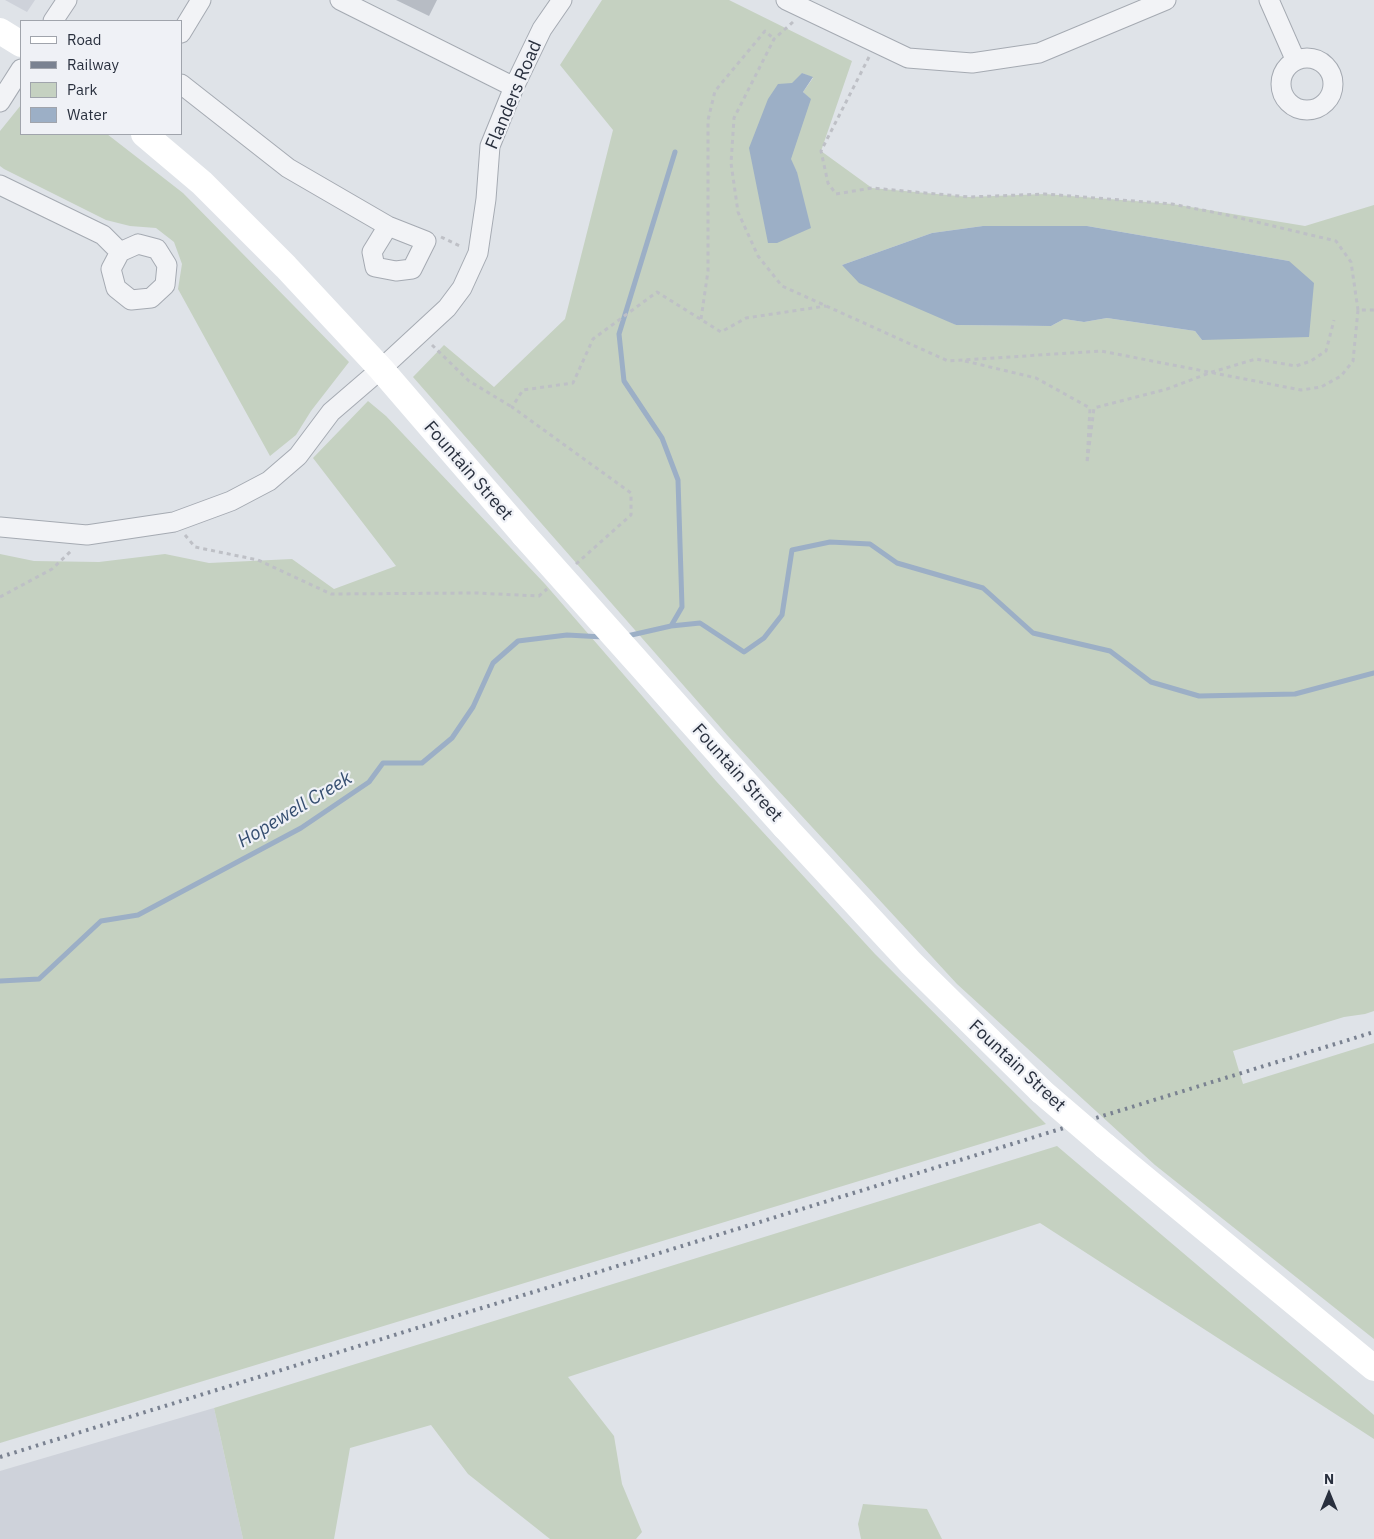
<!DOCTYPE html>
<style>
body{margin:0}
#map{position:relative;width:1374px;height:1539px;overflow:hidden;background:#dfe3e8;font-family:"IBM Plex Sans",sans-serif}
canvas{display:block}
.legend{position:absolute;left:20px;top:20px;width:162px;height:115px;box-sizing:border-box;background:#eff1f6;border:1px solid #a0a4ac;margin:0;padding:6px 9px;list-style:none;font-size:15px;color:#29303e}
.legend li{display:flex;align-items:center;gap:10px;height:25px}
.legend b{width:25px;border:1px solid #a0a4ac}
.north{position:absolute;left:1304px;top:1469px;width:50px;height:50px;-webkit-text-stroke:4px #eff1f6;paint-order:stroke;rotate:0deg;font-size:14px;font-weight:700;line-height:20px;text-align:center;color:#29303e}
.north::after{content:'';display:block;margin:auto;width:18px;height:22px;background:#29303e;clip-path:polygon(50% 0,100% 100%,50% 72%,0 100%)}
</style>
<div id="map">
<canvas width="1374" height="1539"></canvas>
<ul class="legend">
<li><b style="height:6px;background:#fff"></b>Road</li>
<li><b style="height:6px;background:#7a8291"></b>Railway</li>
<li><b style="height:14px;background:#c5d1c1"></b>Park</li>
<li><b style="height:14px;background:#9cafc6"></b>Water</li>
</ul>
<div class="north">N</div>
</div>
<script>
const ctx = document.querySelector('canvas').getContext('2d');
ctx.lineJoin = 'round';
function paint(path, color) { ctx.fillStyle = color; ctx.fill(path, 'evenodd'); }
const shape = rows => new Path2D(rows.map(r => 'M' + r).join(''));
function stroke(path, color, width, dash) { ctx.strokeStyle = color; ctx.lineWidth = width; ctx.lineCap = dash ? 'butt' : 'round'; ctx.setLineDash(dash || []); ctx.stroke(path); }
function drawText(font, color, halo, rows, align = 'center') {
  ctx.font = font + ' "IBM Plex Sans",sans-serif'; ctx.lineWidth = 4.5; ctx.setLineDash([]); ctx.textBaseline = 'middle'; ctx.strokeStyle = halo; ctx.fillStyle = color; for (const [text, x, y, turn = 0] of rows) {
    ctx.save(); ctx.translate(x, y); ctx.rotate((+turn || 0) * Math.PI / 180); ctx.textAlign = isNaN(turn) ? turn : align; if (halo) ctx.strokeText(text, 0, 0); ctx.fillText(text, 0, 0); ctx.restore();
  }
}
const built = shape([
 [5,0,35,0,27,12],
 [214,1408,243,1539,0,1539,0,1471]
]);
const green = shape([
 [602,0,729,0,852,61,821,151,872,188,969,197,1045,194,1172,204,1305,226,1374,205,1374,1011,1365,1014,1344,1017,1233,1051,1243,1084,1374,1043,1374,1339,1155,1165,957,984,727,735,413,377,444,345,494,387,565,319,613,130,560,65],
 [802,73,813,78,803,92,810,99,790,159,797,172,768,243],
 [983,226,1087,226,1289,261,1202,340,1195,331,1107,318,1084,322,1064,319,1051,326,956,325,842,265,932,233],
 [21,105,21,134,107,134,183,193,349,362,311,411,296,435,270,456,178,289,182,264,174,242,156,228,130,226,106,220,4,169,0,166,0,131],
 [368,401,386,416,545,584,716,781,875,954,1046,1124,0,1443,0,554,34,561,99,562,165,554,209,563,292,559,334,589,396,566,313,458],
 [1057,1146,1374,1415,1374,1439,1040,1223,568,1377,614,1436,622,1484,642,1532,636,1539,550,1539,468,1474,431,1425,350,1448,334,1539,243,1539,214,1408],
 [863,1504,927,1509,942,1539,861,1539,858,1524]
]);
const water = shape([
 [802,73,813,77,803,92,811,99,791,159,797,172,811,228,777,243,768,243,749,148,768,99,778,84,792,83],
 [983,226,1087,226,1289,261,1314,283,1309,337,1202,340,1195,331,1107,318,1084,322,1064,319,1051,326,956,325,859,283,842,265,932,233]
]);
const stream = shape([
 [671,626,682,607,678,480,662,438,624,381,619,334,675,152],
 [627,636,671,626,700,623,744,652,764,638,782,615,792,550,830,542,870,544,897,563,983,588,1033,633,1110,651,1151,682,1199,696,1295,694,1374,673],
 [0,981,39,979,101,921,138,915,301,828,369,782,383,763,422,763,452,738,473,707,493,663,518,641,567,635,603,637]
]);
const building = shape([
 [396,0,437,0,429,16]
]);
const path = shape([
 [793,22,774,39,734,118,731,163,738,212,758,256,782,286,948,361,1101,351,1301,390,1321,387,1341,376,1353,361,1358,310,1374,310],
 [869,57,821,151,828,183,836,194,872,188,969,197,1045,194,1172,204,1227,215,1336,241,1351,262,1358,310],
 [441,237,462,247],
 [701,319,708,271,708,120,715,91,765,31,774,39],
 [432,345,469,381,512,407],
 [965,361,1036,378,1090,408,1087,463,1094,408,1167,389,1212,372,1256,359,1296,366,1311,361,1326,351,1334,320],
 [185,535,195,547,258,560,331,594,476,593,539,596,547,589],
 [576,564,631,515,631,493,512,407,523,390,573,383,593,339,657,292,721,332,746,318,826,306],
 [0,597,52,569,72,550]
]);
const street = shape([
 [340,0,514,87],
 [786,0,908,58,972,63,1039,53,1166,0],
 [1269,0,1295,59],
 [53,21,67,0],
 [181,33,201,0],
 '1281 84a26 26 0 1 1 52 0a26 26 0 1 1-52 0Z',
 [181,84,288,168,388,226,426,241,412,269,396,271,375,267,372,252,388,226],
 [0,102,21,69],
 [0,185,103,235,120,252],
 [138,244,157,249,167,265,165,285,151,298,131,300,116,288,111,269,120,252,138,244],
 [0,527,87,535,174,522,231,501,269,481,298,456,331,412,381,369,447,308,462,288,478,253,486,199,490,146,514,87,542,29,562,0]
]);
const secondary = shape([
 [0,31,21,44],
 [144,134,202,183,286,267,381,369,524,535],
 [785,827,911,963,1041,1091],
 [1105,1146,1374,1368]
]);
const rail = shape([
 [0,1457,1374,1032]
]);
const secondaryBridge = shape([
 [524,535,785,827],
 [1041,1091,1105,1146]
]);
const streetNames = [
 ["Flanders Road",514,95,-67],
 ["Fountain Street",468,471,49],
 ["Fountain Street",737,773,48],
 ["Fountain Street",1017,1066,43]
];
const waterNames = [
 ["Hopewell Creek",295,810,-31]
];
paint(built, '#ced2da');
paint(green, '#c5d1c1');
paint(water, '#9cafc6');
stroke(stream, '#9cafc6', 5);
paint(building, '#b7bcc4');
stroke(street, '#a5aab2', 21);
stroke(path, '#bec0c6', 3, [4, 4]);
stroke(street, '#f2f3f6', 19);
stroke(secondary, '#fff', 26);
stroke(rail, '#7a8291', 4, [2.5, 5]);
stroke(secondaryBridge, '#fff', 26);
drawText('18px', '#29303e', '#eff1f6', streetNames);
drawText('italic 19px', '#354e70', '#eff1f6', waterNames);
</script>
